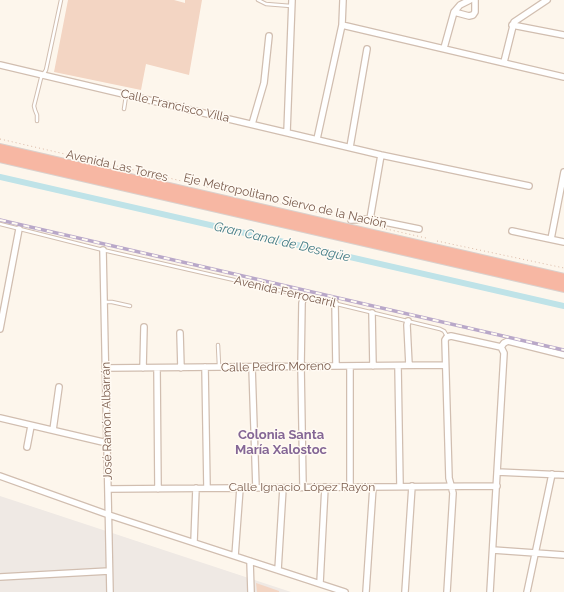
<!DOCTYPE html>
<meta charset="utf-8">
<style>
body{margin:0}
canvas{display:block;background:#fdf6ec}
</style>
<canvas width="564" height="592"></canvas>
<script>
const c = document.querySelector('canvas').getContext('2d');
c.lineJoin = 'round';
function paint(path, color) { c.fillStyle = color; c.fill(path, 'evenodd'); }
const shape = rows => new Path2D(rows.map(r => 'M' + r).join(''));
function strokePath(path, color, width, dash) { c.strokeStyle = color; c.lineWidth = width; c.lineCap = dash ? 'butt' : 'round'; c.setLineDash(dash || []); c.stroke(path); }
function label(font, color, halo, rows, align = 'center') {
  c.font = font + ' Raleway,sans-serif'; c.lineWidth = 3; c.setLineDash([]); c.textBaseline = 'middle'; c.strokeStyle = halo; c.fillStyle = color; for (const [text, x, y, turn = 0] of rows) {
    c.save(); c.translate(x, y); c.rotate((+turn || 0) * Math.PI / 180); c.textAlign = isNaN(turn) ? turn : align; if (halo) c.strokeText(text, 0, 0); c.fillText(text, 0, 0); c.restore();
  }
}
paint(shape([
 [0,496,291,592,0,592]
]), '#efe9e4');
strokePath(shape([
 [0,177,564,306]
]), '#bfe3e8', 6);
paint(shape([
 [68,0,174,0,185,3,185,0,202,0,189,75,146,64,141,90,54,72],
 [256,583,279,591,279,592,257,592]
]), '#f3d5c3');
const service = shape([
 [258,0,266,4,291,6],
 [124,109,126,96],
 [37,121,37,115,35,110,34,106,41,78,46,70,61,0],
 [0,224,103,250,304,296,440,329,444,331,447,336],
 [105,302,112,302,130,306],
 [218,345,219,366]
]);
const minor = shape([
 [454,12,469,16,473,15,475,12,475,0],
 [342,25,564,77],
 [512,25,564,35],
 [444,48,454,12,460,5,470,0],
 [504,62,514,22,547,0],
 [0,65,381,155,529,186],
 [252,124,264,83,269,36],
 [287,132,292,0],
 [317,139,342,25,343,0],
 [350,147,367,49],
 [370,219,381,155],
 [351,220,370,219,419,229],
 [512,231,564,242],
 [551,239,564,172],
 [103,250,110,592],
 [335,303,336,366],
 [372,313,373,366],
 [408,321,407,325,409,365],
 [0,329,19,229],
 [180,333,181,368],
 [501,347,504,343,508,341,564,355],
 [350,366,350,487],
 [398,366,400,486],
 [205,367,207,488],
 [252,367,256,488],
 [106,368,445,365],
 [143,368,144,327],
 [157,368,158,489],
 [0,418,107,443],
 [53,430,59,387],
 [27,447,31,426],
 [497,472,564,475],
 [0,476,109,515,345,592],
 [303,487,301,366,302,303,304,296],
 [108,489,497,486],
 [194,542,196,488],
 [493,550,564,555],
 [235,556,240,488],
 [250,561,251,592],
 [278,570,283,488],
 [0,577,109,571],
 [320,583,325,487],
 [366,592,373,487],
 [405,592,412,486],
 [447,592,453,493,449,478,445,340,447,337,451,336,501,347],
 [490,592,504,353,501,347],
 [527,592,552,474]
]);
const motorway = shape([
 [0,149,564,279],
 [0,157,564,287]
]);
strokePath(service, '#d1beb0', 4.5);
strokePath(minor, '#d1beb0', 8);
strokePath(motorway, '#dad1cd', 12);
strokePath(shape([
 [0,139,346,219],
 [382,228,426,238],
 [437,241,564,268]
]), '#d9b8a5', 1, [1, 3]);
strokePath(service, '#fff', 2.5);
strokePath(minor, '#fff', 5.5);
strokePath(motorway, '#f7b7a3', 10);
const rail = shape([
 [0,220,564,350]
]);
strokePath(rail, '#b9a8c9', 3.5);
strokePath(rail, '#fffaf3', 2, [6]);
label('12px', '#7a5c4d', '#fffaf3', [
 ["Calle Francisco Villa",175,106,13],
 ["Avenida Las Torres",117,166,13],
 ["Eje Metropolitano Siervo de la Nación",285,201,13],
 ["Avenida Ferrocarril",285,292,13],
 ["Calle Pedro Moreno",276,367,-1],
 ["José Ramón Albarrán",107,421,-91],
 ["Calle Ignacio López Rayón",302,487]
]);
label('italic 13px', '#437c86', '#fffaf3', [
 ["Gran Canal de Desagüe",282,242,13]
]);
label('bold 13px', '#846695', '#fffaf3', [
 ["Colonia Santa",281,435],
 ["María Xalostoc",281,450]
]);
</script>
